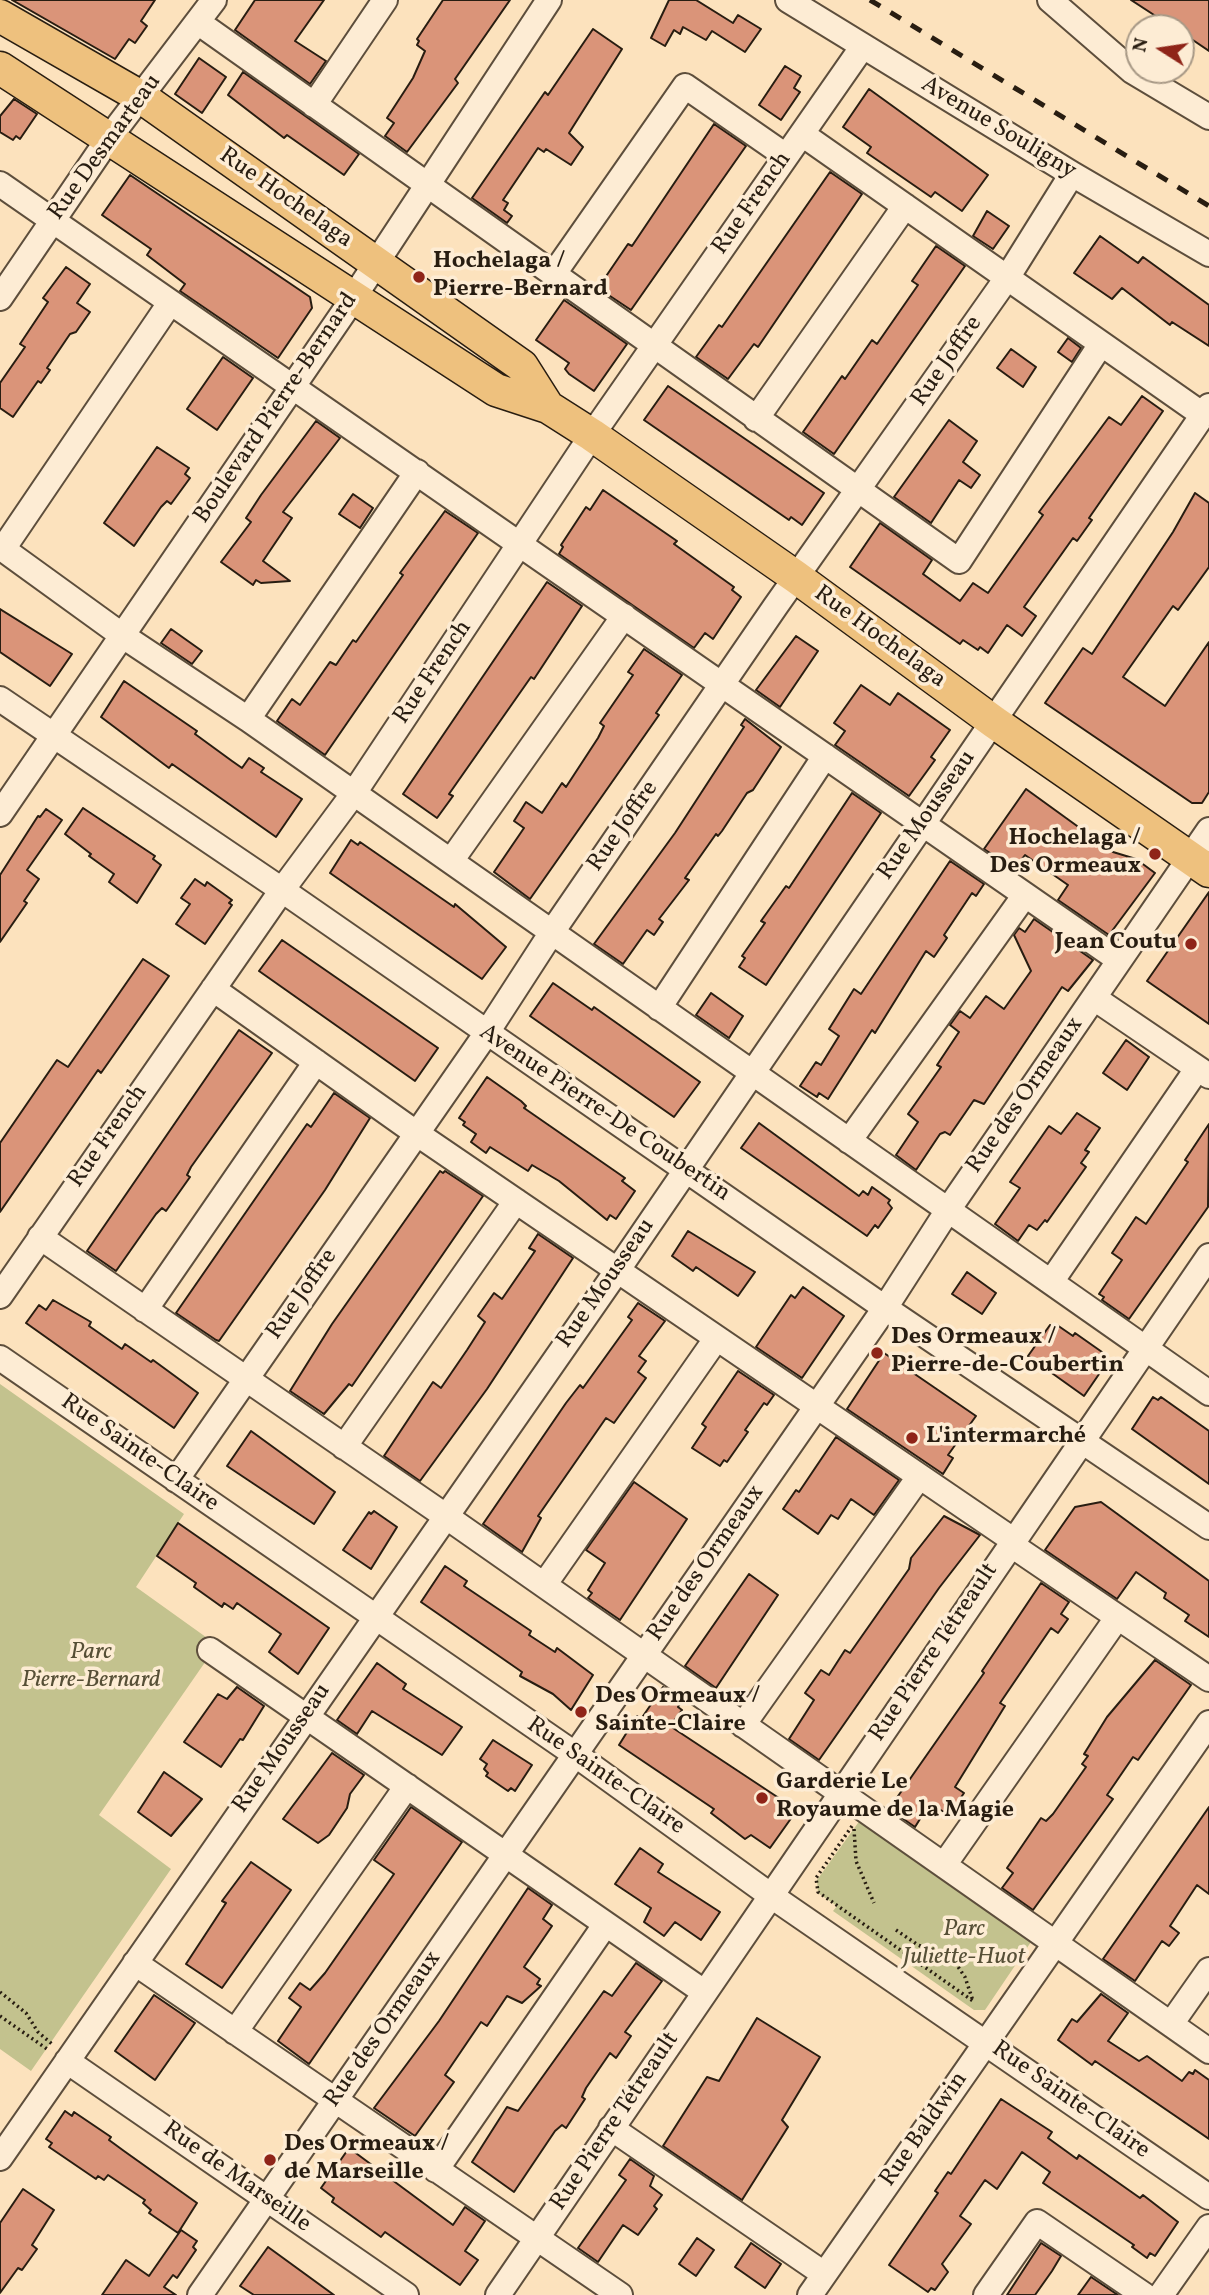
<!DOCTYPE html>
<meta charset="utf-8">
<style>
body{margin:0}
#map{position:relative;width:1209px;height:2295px;overflow:hidden;background:#fce2bd;font-family:Vollkorn,serif}
canvas{display:block}
.north{position:absolute;left:1125px;top:14px;width:70px;height:70px;box-sizing:border-box;background:#fdecd4;border:2px solid #a89986;border-radius:50%;rotate:282deg;font-size:19px;font-weight:700;line-height:28px;text-align:center;color:#281d11}
.north::after{content:'';display:block;margin:auto;width:24px;height:32px;background:#8f2418;clip-path:polygon(50% 0,100% 100%,50% 72%,0 100%)}
</style>
<div id="map">
<canvas width="1209" height="2295"></canvas>
<div class="north">N</div>
</div>
<script>
const c = document.querySelector('canvas').getContext('2d');
c.lineJoin = 'round';
function paint(path, color) { c.fillStyle = color; c.fill(path, 'evenodd'); }
const shape = rows => new Path2D(rows.map(r => 'M' + r).join(''));
function strokePath(path, color, width, dash) { c.strokeStyle = color; c.lineWidth = width; c.lineCap = dash ? 'butt' : 'round'; c.setLineDash(dash || []); c.stroke(path); }
function label(font, color, halo, rows, align = 'center') {
  c.font = font + ' Vollkorn,serif'; c.lineWidth = 7; c.setLineDash([]); c.textBaseline = 'middle'; c.strokeStyle = halo; c.fillStyle = color; for (const [text, x, y, turn = 0] of rows) {
    c.save(); c.translate(x, y); c.rotate((+turn || 0) * Math.PI / 180); c.textAlign = isNaN(turn) ? turn : align; if (halo) c.strokeText(text, 0, 0); c.fillText(text, 0, 0); c.restore();
  }
}
paint(shape([
 [0,1384,184,1514,136,1587,217,1645,99,1815,171,1869,31,2071,0,2049],
 [863,1816,1035,1936,985,2010,974,2010,833,1911,837,1906,818,1893,817,1880]
]), '#c3c28e');
const building = shape([
 [12,0,155,0,141,21,147,26,135,43,129,39,115,59,12,0],
 [255,0,324,0,295,41,326,61,310,84,235,30,255,0],
 [443,0,510,0,455,79,458,83,407,152,385,136,394,123,387,118,413,78,425,51,417,45,419,41,417,39,443,0],
 [669,0,696,0,733,23,738,15,761,29,745,52,712,31,706,40,683,27,680,34,674,30,665,46,651,38,669,0],
 [1131,0,1209,0,1209,51,1181,32,1181,28,1174,28,1131,0],
 [593,29,622,49,569,133,583,147,571,165,546,149,544,152,538,148,503,200,508,203,504,210,512,216,507,223,472,198,545,92,548,95,593,29],
 [199,58,226,77,202,113,175,94,199,58],
 [785,66,801,76,794,88,800,92,781,120,759,105,785,66],
 [243,72,359,154,344,175,287,135,284,138,228,95,243,72],
 [869,89,988,175,962,211,935,192,931,197,867,153,871,147,843,127,869,89],
 [14,99,37,114,20,139,16,136,13,140,0,132,0,116,14,99],
 [714,124,746,146,631,310,598,288,628,244,632,246,714,124],
 [830,172,862,194,758,347,754,344,728,379,696,357,719,325,722,327,830,172],
 [130,175,310,297,312,308,278,358,180,291,185,284,147,255,151,249,102,215,130,175],
 [987,211,1009,226,993,249,973,236,987,211],
 [1100,236,1138,263,1143,257,1209,305,1209,346,1172,322,1170,325,1122,288,1112,299,1074,273,1100,236],
 [936,246,965,266,834,454,803,432,842,376,845,379,872,340,877,344,918,285,912,281,936,246],
 [66,267,90,284,77,303,90,312,76,332,70,334,47,368,50,370,41,383,38,381,13,417,0,408,0,383,25,347,20,344,48,302,43,298,66,267],
 [564,300,627,344,594,391,569,374,565,369,569,363,536,340,564,300],
 [1068,338,1081,348,1072,362,1058,352,1068,338],
 [1011,349,1036,367,1023,387,997,368,1011,349],
 [223,357,253,378,217,430,187,409,223,357],
 [668,386,824,493,802,525,791,517,789,520,644,420,668,386],
 [1142,396,1163,411,1089,518,1092,520,1077,541,1073,538,1024,607,1036,616,1022,636,1007,625,988,653,980,647,978,650,963,640,960,644,850,567,880,523,932,560,923,574,960,601,973,583,988,593,1043,515,1039,512,1109,417,1121,425,1142,396],
 [949,420,977,441,963,462,980,475,971,488,959,480,931,523,894,497,949,420],
 [316,421,340,438,283,512,292,518,263,561,290,581,261,583,256,580,253,585,221,562,251,522,246,518,261,495,316,421],
 [157,447,189,468,185,474,190,478,171,504,167,501,161,507,134,546,104,523,157,447],
 [603,490,677,541,674,544,734,587,732,590,741,597,713,639,705,633,694,648,559,554,563,547,561,545,586,507,590,510,603,490],
 [1195,493,1209,503,1209,567,1178,610,1173,606,1123,677,1165,706,1209,642,1209,792,1202,803,1192,803,1045,703,1083,648,1092,654,1173,532,1195,493],
 [353,494,373,508,360,528,339,514,353,494],
 [445,511,478,533,325,755,277,721,292,699,300,705,330,662,336,665,353,640,356,642,403,575,400,573,445,511],
 [547,582,582,606,534,679,531,677,449,794,453,796,437,818,403,794,547,582],
 [0,609,72,654,50,686,0,652,0,609],
 [171,629,202,651,192,664,161,643,171,629],
 [796,636,818,651,780,707,756,690,796,636],
 [644,649,682,675,656,713,659,715,530,899,494,872,524,828,514,821,526,802,542,813,562,783,566,787,598,738,604,726,600,723,633,675,628,672,644,649],
 [124,681,197,731,195,734,232,761,242,768,249,758,264,768,261,772,302,799,276,837,172,764,169,768,101,717,124,681],
 [861,685,890,705,898,693,950,730,931,757,935,760,909,796,835,745,845,731,834,723,861,685],
 [745,719,781,747,753,790,747,793,722,831,718,836,716,834,685,878,689,880,659,919,663,922,654,935,647,930,623,964,594,944,675,833,744,727,741,725,745,719],
 [1026,789,1113,852,1136,859,1155,873,1109,935,1058,900,1068,885,1025,855,1014,869,984,849,1026,789],
 [852,793,881,813,766,985,739,967,745,958,742,956,765,923,761,921,786,886,789,888,852,793],
 [83,808,155,856,153,859,161,865,137,903,109,882,114,874,89,856,91,854,65,834,83,808],
 [46,809,62,820,27,870,39,879,24,901,27,903,0,942,0,875,38,816,40,817,46,809],
 [351,840,358,845,360,842,454,907,455,904,506,947,482,979,330,873,351,840],
 [950,861,984,884,976,896,972,893,944,935,947,938,934,957,926,951,875,1033,872,1030,828,1099,819,1093,817,1097,800,1086,816,1062,821,1065,839,1036,829,1029,854,989,861,994,950,861],
 [195,879,205,886,207,882,232,900,229,903,232,905,205,944,176,924,190,904,181,898,195,879],
 [1209,892,1209,1024,1147,981,1209,892],
 [1034,919,1093,960,1068,991,1062,987,984,1104,974,1100,950,1135,945,1132,940,1134,916,1170,896,1155,918,1122,908,1114,941,1067,937,1065,959,1032,950,1025,960,1011,970,1018,986,996,1004,1009,1031,971,1014,935,1019,928,1025,932,1034,919],
 [282,940,438,1048,415,1081,259,971,282,940],
 [143,959,169,976,101,1073,98,1070,0,1212,0,1143,57,1060,68,1067,143,959],
 [553,983,592,1010,594,1007,700,1082,674,1117,530,1016,553,983],
 [711,993,743,1016,729,1038,696,1015,711,993],
 [239,1030,272,1053,191,1167,187,1175,190,1177,166,1211,162,1208,156,1214,116,1271,87,1251,239,1030],
 [1126,1040,1149,1057,1127,1090,1103,1073,1126,1040],
 [487,1077,521,1101,526,1106,524,1108,625,1178,622,1181,635,1191,616,1219,610,1215,607,1220,559,1181,532,1165,528,1171,490,1147,486,1153,471,1142,476,1134,463,1125,465,1122,459,1118,487,1077],
 [334,1093,370,1118,325,1190,219,1341,216,1340,176,1313,307,1124,311,1127,334,1093],
 [1077,1113,1100,1128,1085,1150,1089,1152,1081,1163,1086,1167,1047,1222,1045,1220,1037,1230,1029,1225,1018,1241,995,1224,1020,1188,1010,1182,1049,1126,1061,1134,1077,1113],
 [759,1123,859,1196,863,1191,868,1195,872,1187,890,1200,888,1203,892,1208,878,1228,875,1225,867,1236,741,1148,759,1123],
 [1209,1124,1208,1207,1129,1319,1102,1300,1104,1297,1099,1294,1122,1260,1112,1253,1136,1217,1146,1224,1188,1162,1185,1160,1209,1124],
 [440,1171,443,1173,445,1171,483,1196,352,1386,349,1384,324,1414,290,1391,332,1324,440,1171],
 [688,1231,755,1272,738,1296,696,1267,693,1271,672,1256,688,1231],
 [538,1234,573,1258,487,1389,420,1481,384,1456,433,1382,441,1388,467,1350,485,1322,478,1316,494,1293,502,1299,535,1251,529,1248,538,1234],
 [967,1272,996,1293,982,1314,952,1294,967,1272],
 [803,1287,844,1316,802,1378,756,1347,791,1295,795,1298,803,1287],
 [53,1300,91,1322,89,1326,122,1349,125,1344,151,1362,153,1360,198,1393,174,1428,26,1323,39,1305,46,1310,53,1300],
 [638,1303,665,1321,639,1356,646,1361,638,1372,646,1378,614,1423,606,1418,538,1516,541,1518,522,1552,483,1524,566,1403,580,1385,583,1388,632,1320,628,1317,638,1303],
 [1050,1325,1054,1328,1057,1325,1073,1336,1075,1333,1102,1352,1100,1356,1108,1361,1084,1396,1028,1356,1050,1325],
 [884,1353,976,1416,948,1455,953,1458,943,1474,847,1409,884,1353],
 [738,1371,774,1395,767,1405,764,1403,745,1430,748,1432,727,1462,724,1460,720,1466,692,1448,706,1427,702,1424,738,1371],
 [1153,1397,1158,1400,1161,1397,1209,1431,1209,1484,1132,1429,1153,1397],
 [251,1431,335,1492,314,1524,227,1466,251,1431],
 [836,1437,899,1480,874,1515,851,1499,838,1519,831,1515,818,1534,783,1509,796,1490,799,1492,836,1437],
 [634,1482,687,1519,620,1620,588,1598,592,1593,588,1590,605,1563,586,1550,634,1482],
 [1101,1502,1209,1581,1209,1637,1185,1621,1189,1615,1164,1598,1166,1593,1136,1572,1117,1599,1045,1550,1075,1507,1101,1502],
 [374,1511,397,1527,371,1569,343,1550,369,1512,371,1514,374,1511],
 [944,1516,980,1535,939,1588,819,1760,789,1739,814,1700,805,1693,821,1670,829,1675,845,1650,850,1653,909,1569,911,1558,944,1516],
 [178,1523,329,1628,298,1674,269,1652,281,1634,237,1603,233,1609,224,1603,222,1607,194,1587,196,1583,157,1556,178,1523],
 [445,1566,467,1581,464,1586,531,1631,529,1635,555,1652,557,1648,593,1675,571,1710,553,1694,520,1676,522,1672,421,1602,445,1566],
 [749,1574,778,1595,716,1688,685,1666,749,1574],
 [1041,1583,1069,1602,1061,1614,1068,1619,1058,1633,1051,1628,1000,1703,1005,1706,955,1787,964,1793,949,1815,939,1809,934,1817,925,1811,915,1827,889,1809,984,1673,982,1671,1041,1583],
 [1155,1660,1191,1685,1138,1760,1133,1757,1107,1795,1113,1799,1033,1910,1002,1888,1013,1873,1007,1868,1041,1818,1046,1821,1053,1814,1086,1767,1082,1764,1088,1756,1084,1754,1107,1717,1155,1660],
 [377,1663,406,1684,403,1689,462,1727,442,1755,372,1711,357,1734,337,1720,377,1663],
 [237,1687,264,1706,243,1740,240,1739,221,1767,184,1742,218,1694,227,1699,237,1687],
 [663,1687,682,1700,678,1707,682,1710,670,1726,797,1810,770,1848,751,1835,745,1839,711,1813,714,1809,619,1745,637,1716,641,1719,663,1687],
 [493,1740,532,1765,515,1791,511,1788,508,1791,486,1776,488,1773,484,1769,487,1764,480,1759,493,1740],
 [332,1753,364,1775,350,1794,347,1808,329,1835,318,1843,283,1819,332,1753],
 [164,1772,202,1799,171,1836,138,1812,164,1772],
 [411,1807,462,1842,309,2064,278,2041,301,2007,289,1998,300,1983,310,1990,325,1973,394,1874,374,1860,411,1807],
 [1209,1807,1209,1894,1197,1885,1170,1926,1179,1933,1169,1946,1162,1941,1135,1981,1103,1959,1209,1807],
 [640,1848,663,1864,658,1872,720,1912,701,1940,675,1922,664,1936,644,1922,651,1908,615,1884,640,1848],
 [251,1862,291,1890,222,1988,186,1964,226,1903,222,1901,251,1862],
 [528,1888,552,1905,543,1919,552,1926,524,1967,540,1979,537,1984,541,1986,522,2003,507,1996,487,2026,481,2022,445,2075,454,2082,415,2136,374,2108,439,2021,528,1888],
 [636,1963,662,1981,625,2032,631,2036,616,2058,610,2053,586,2088,582,2097,585,2099,566,2128,562,2125,555,2131,514,2192,472,2162,507,2107,518,2111,604,1991,612,1996,636,1963],
 [1101,1994,1128,2013,1108,2041,1139,2061,1147,2056,1182,2081,1189,2072,1193,2074,1195,2070,1209,2080,1209,2139,1095,2061,1092,2065,1058,2040,1072,2019,1077,2022,1101,1994],
 [154,1995,195,2023,155,2080,115,2051,154,1995],
 [757,2018,820,2057,782,2120,788,2127,742,2200,663,2146,707,2077,719,2081,757,2018],
 [1001,2099,1052,2132,1048,2138,1077,2159,1079,2155,1140,2198,1143,2195,1178,2222,1155,2256,1150,2253,1147,2258,1132,2247,1134,2245,1043,2183,1050,2172,1022,2152,997,2189,985,2180,960,2216,971,2224,942,2264,948,2272,935,2290,931,2288,928,2292,889,2265,938,2193,935,2191,948,2172,951,2174,1001,2099],
 [65,2111,72,2116,74,2112,111,2137,109,2140,124,2151,197,2203,178,2233,149,2213,151,2210,143,2203,145,2200,108,2175,104,2180,98,2176,96,2179,49,2147,52,2143,46,2139,65,2111],
 [349,2148,453,2225,465,2207,485,2221,465,2251,478,2260,460,2285,385,2232,381,2237,332,2202,334,2198,321,2188,349,2148],
 [630,2159,654,2176,650,2186,662,2195,654,2206,657,2209,638,2235,623,2225,598,2262,578,2248,626,2180,619,2175,630,2159],
 [23,2189,54,2210,32,2245,37,2249,22,2270,18,2268,0,2293,0,2223,23,2189],
 [181,2230,197,2241,193,2247,196,2250,177,2278,173,2275,164,2287,176,2295,102,2295,126,2260,149,2276,181,2230],
 [697,2238,714,2250,696,2276,679,2264,697,2238],
 [751,2243,781,2264,765,2288,735,2267,751,2243],
 [1041,2243,1061,2256,1052,2271,1035,2295,1007,2295,1041,2243],
 [268,2247,334,2295,254,2295,240,2286,268,2247],
 [1091,2277,1118,2295,1078,2295,1091,2277]
]);
paint(building, '#da9479');
strokePath(building, '#281d11', 2);
const minor = shape([
 [788,0,1072,174,1209,254],
 [1050,0,1132,71,1209,117],
 [199,23,959,561,1101,344],
 [314,105,385,0],
 [802,134,1203,415],
 [0,184,1119,960],
 [553,275,685,86,786,156],
 [0,298,109,138,214,0],
 [756,419,905,206],
 [0,547,123,636,248,719,417,472],
 [3,549,170,303],
 [0,699,282,890,885,1308,1209,1527],
 [248,719,1209,1393],
 [0,814,348,306,549,0],
 [451,861,624,616],
 [213,989,416,1133,1013,1540],
 [1094,998,1209,1076],
 [659,1008,825,756],
 [849,1141,1025,895],
 [40,1237,444,1515,1209,2051],
 [1051,1282,1197,1069],
 [0,1296,282,890,354,793,592,435,863,46],
 [145,1310,316,1062],
 [0,1358,576,1755,770,1895,1209,2197],
 [344,1447,516,1201],
 [176,1480,486,1034,552,932,775,607,1007,278,1072,174],
 [1010,1544,1209,1679],
 [544,1585,716,1339],
 [210,1650,704,1992],
 [743,1725,919,1477],
 [944,1865,1117,1618],
 [135,1963,620,2295],
 [1171,2024,1209,1970],
 [235,2032,407,1786],
 [67,2061,406,2295],
 [611,2128,824,2274],
 [0,2158,617,1271,1209,406],
 [436,2170,605,1925],
 [200,2295,885,1308,948,1210,1209,830],
 [498,2295,1209,1256],
 [810,2295,1209,1723],
 [986,2295,1037,2222,1144,2295],
 [1161,2295,1209,2227]
]);
const major = shape([
 [0,16,141,97,522,366,548,407],
 [0,68,496,390,548,407,592,435,796,577,994,722,1209,871]
]);
strokePath(minor, '#5d4e3c', 28);
strokePath(major, '#281d11', 35);
strokePath(shape([
 [852,1826,816,1878,818,1892,973,2001],
 [854,1829,856,1861,874,1903],
 [896,1930,918,1945,951,1957,993,1958,1023,1952],
 [952,1958,965,1977,973,2001],
 [0,1992,26,2013,38,2032,52,2044],
 [0,2016,47,2049]
]), '#281d11', 3.5, [2, 3.5]);
strokePath(minor, '#fdecd4', 24);
strokePath(major, '#eec17e', 32);
strokePath(shape([
 [870,0,1209,206]
]), '#281d11', 5, [12, 12]);
for (const [x, y, r, color] of [
 [419,277,7,"#8f2418"],
 [1155,854,7,"#8f2418"],
 [1191,944,7,"#8f2418"],
 [877,1353,7,"#8f2418"],
 [912,1438,7,"#8f2418"],
 [581,1712,7,"#8f2418"],
 [762,1798,7,"#8f2418"],
 [270,2160,7,"#8f2418"]
]) { const dot = new Path2D(); dot.arc(x, y, r, 0, 2 * Math.PI); c.fillStyle = color; c.fill(dot); strokePath(dot, '#fdecd4', 2.5); }
label('24px', '#281d11', '#fdecd4', [
 ["Avenue Souligny",998,129,31],
 ["Rue Desmarteau",106,148,-54],
 ["Rue Hochelaga",285,199,35],
 ["Rue French",753,204,-55],
 ["Rue Joffre",948,362,-55],
 ["Boulevard Pierre-Bernard",277,409,-56],
 ["Rue Hochelaga",879,638,36],
 ["Rue French",434,673,-56],
 ["Rue Mousseau",928,816,-55],
 ["Rue Joffre",624,827,-55],
 ["Rue des Ormeaux",1026,1096,-55],
 ["Avenue Pierre-De Coubertin",604,1114,34],
 ["Rue French",109,1137,-55],
 ["Rue Mousseau",607,1284,-55],
 ["Rue Joffre",303,1295,-55],
 ["Rue Sainte-Claire",139,1454,35],
 ["Rue des Ormeaux",707,1564,-55],
 ["Rue Pierre Tétreault",935,1653,-56],
 ["Rue Mousseau",283,1749,-55],
 ["Rue Sainte-Claire",605,1777,35],
 ["Rue des Ormeaux",384,2030,-55],
 ["Rue Sainte-Claire",1070,2101,35],
 ["Rue Pierre Tétreault",616,2122,-56],
 ["Rue Baldwin",925,2130,-55],
 ["Rue de Marseille",236,2178,35]
]);
label('bold 24px', '#281d11', '#fdecd4', [
 ["Hochelaga /",433,263],
 ["Pierre-Bernard",433,291],
 ["Hochelaga /",1141,840,"right"],
 ["Des Ormeaux",1141,868,"right"],
 ["Jean Coutu",1177,944,"right"],
 ["Des Ormeaux /",891,1339],
 ["Pierre-de-Coubertin",891,1367],
 ["L'intermarché",926,1438],
 ["Des Ormeaux /",595,1698],
 ["Sainte-Claire",595,1726],
 ["Garderie Le",776,1784],
 ["Royaume de la Magie",776,1812],
 ["Des Ormeaux /",284,2146],
 ["de Marseille",284,2174]
], 'left');
label('italic 24px', '#564f36', '#fdecd4', [
 ["Parc",91,1654],
 ["Pierre-Bernard",91,1682],
 ["Parc",964,1931],
 ["Juliette-Huot",964,1959]
]);
</script>
